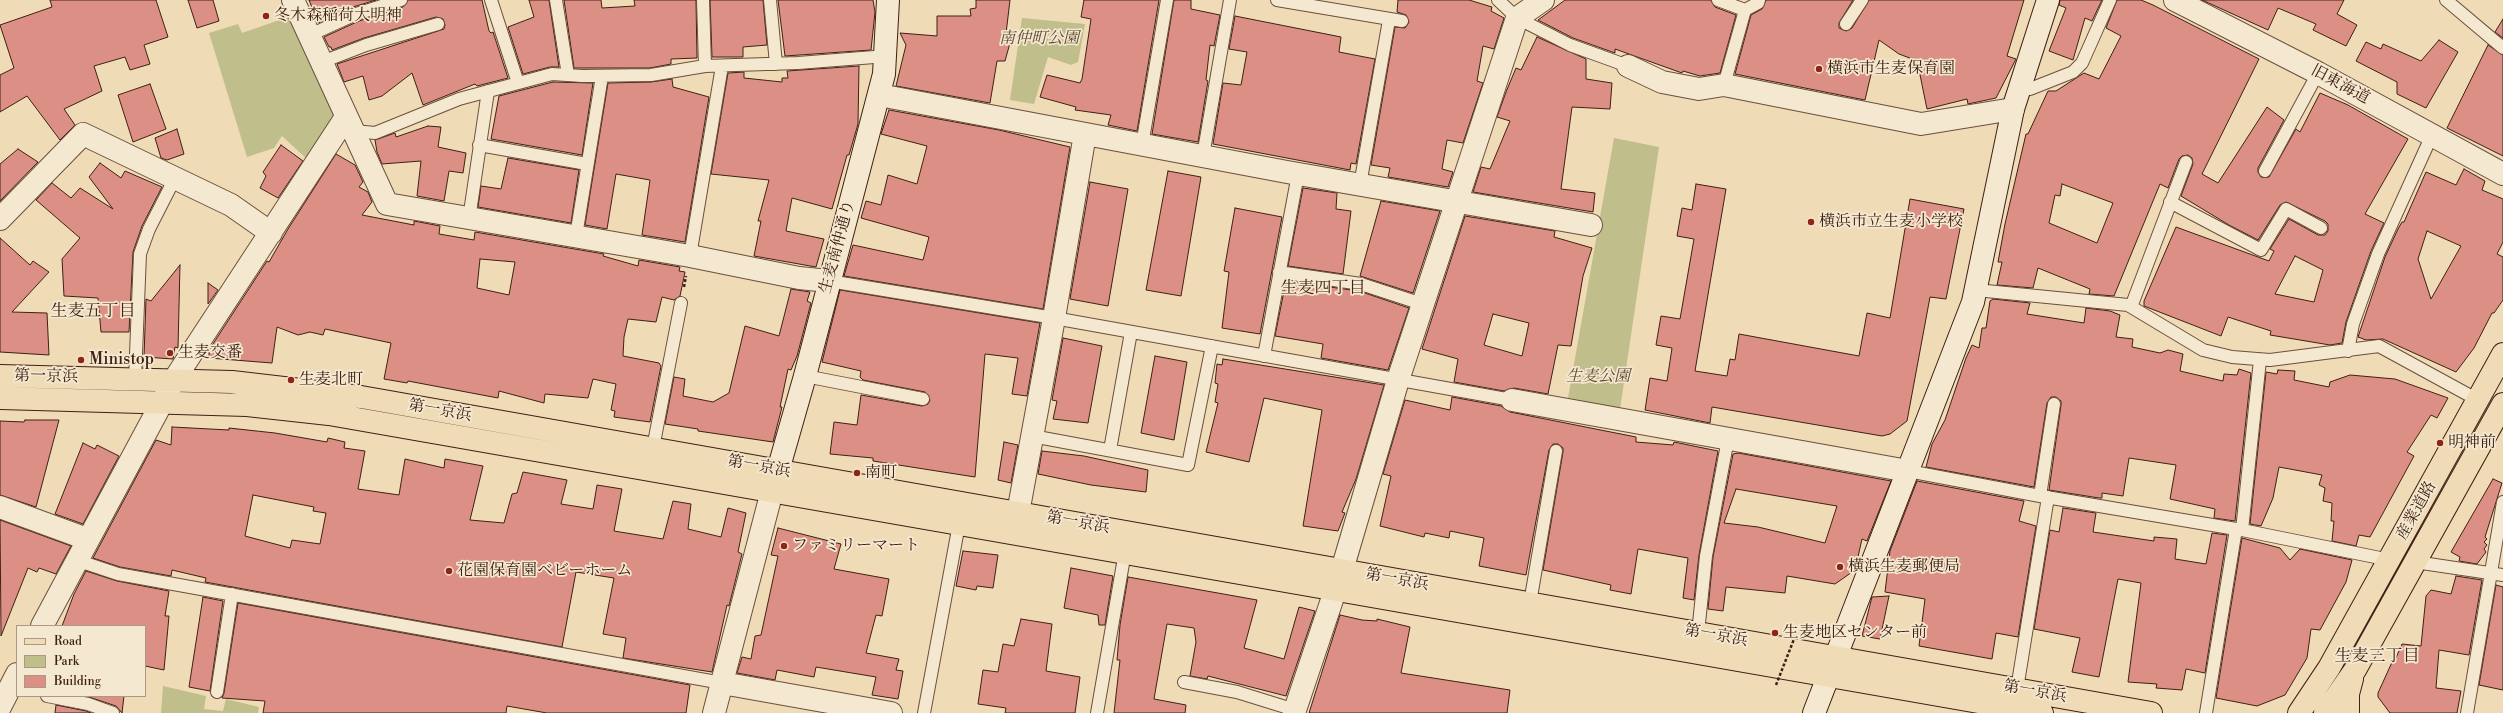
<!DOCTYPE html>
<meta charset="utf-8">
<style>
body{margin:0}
#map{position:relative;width:2503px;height:713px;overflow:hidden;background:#f0dbb7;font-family:"Libre Bodoni",serif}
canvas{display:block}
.legend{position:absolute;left:16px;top:625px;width:130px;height:72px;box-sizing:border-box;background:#f5e8d0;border:1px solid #ac9885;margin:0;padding:5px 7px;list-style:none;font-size:12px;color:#3f2014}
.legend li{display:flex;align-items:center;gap:8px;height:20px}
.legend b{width:20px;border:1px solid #ac9885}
</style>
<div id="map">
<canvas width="2503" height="713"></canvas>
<ul class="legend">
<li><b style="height:5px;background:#f0dbb7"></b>Road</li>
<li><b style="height:11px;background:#c0be8a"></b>Park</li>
<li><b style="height:11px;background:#dc8f84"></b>Building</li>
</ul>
</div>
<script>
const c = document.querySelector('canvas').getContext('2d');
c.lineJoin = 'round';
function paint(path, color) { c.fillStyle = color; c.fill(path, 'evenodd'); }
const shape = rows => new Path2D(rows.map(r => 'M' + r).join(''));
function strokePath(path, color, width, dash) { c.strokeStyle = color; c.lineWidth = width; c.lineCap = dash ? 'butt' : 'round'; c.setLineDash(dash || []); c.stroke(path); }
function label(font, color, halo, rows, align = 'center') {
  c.font = font + ' "Libre Bodoni","Noto Serif JP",serif'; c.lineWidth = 3.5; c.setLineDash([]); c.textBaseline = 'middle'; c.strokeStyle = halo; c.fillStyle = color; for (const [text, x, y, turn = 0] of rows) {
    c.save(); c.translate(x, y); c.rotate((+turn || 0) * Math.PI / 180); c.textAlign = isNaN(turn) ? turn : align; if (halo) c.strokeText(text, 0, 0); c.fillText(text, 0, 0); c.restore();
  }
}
paint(shape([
 [294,15,337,116,308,160,282,136,274,148,247,157,209,33,238,24,242,33],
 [1022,18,1085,24,1078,62,1071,65,1048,57,1034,104,1010,100],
 [1614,138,1659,147,1620,409,1568,398],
 [163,686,206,696,204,709,223,711,226,699,259,707,258,713,161,713]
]), '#c0be8a');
const building = shape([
 [50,0,156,0,168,37,144,45,150,64,130,70,125,57,94,66,102,91,64,109,75,125,60,140,27,96,0,112,0,75,14,68,0,25,52,7,50,0],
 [188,0,213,0,219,21,197,28,188,0],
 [309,0,376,0,353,7,318,23,309,0],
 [408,0,482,0,489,31,491,33,493,32,508,78,477,86,475,84,423,105,412,73,382,96,369,100,363,76,344,82,337,64,444,29,445,25,443,19,436,17,364,38,332,50,331,47,329,47,324,37,359,21,403,7,408,0],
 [529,0,549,0,559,67,550,67,523,74,508,27,534,17,529,0],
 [564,0,601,0,602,8,635,6,634,0,696,0,697,58,671,59,671,64,650,68,574,68,564,0],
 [710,0,763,0,767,45,743,47,743,57,712,57,710,0],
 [778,0,873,0,875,12,871,50,785,56,778,0],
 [976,0,1010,0,1005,42,1010,43,1005,61,997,61,990,103,896,86,906,45,900,33,937,36,937,16,971,16,970,9,976,8,976,0],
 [1084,0,1159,0,1137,131,1108,125,1111,115,1075,110,1076,107,1040,97,1047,75,1080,83,1082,79,1091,19,1081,17,1084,0],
 [1174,0,1191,0,1191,9,1220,15,1214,46,1210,45,1206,80,1208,81,1198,142,1152,134,1174,0],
 [1398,0,1469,0,1492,7,1491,11,1504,18,1494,49,1483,46,1477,81,1483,83,1463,143,1447,140,1442,169,1453,172,1448,187,1388,177,1390,168,1371,165,1395,27,1405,28,1409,22,1406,15,1397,12,1398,0],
 [1565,0,1711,0,1715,7,1736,15,1720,73,1700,76,1683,71,1682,73,1615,49,1615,53,1573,38,1538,20,1565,0],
 [1766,0,1853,0,1839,23,1839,28,1846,31,1852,28,1869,0,2024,0,2007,56,2016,59,1996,98,1968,104,1967,99,1927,109,1919,70,1914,68,1915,60,1899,54,1879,40,1865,100,1735,74,1751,15,1762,9,1766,0],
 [2060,0,2102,0,2092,21,2085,18,2073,60,2049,51,2066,8,2059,5,2060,0],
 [2117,0,2141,0,2153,5,2259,59,2202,174,2218,183,2267,107,2284,120,2258,168,2258,172,2261,177,2269,177,2296,129,2300,132,2320,93,2348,105,2408,139,2365,214,2384,223,2371,251,2346,322,2342,343,2330,345,2270,335,2271,331,2228,317,2221,336,2144,306,2144,301,2176,227,2269,261,2274,251,2270,249,2289,219,2318,235,2325,235,2328,231,2328,224,2325,221,2286,202,2280,205,2258,240,2229,225,2181,196,2193,164,2192,158,2188,155,2182,156,2179,159,2168,188,2160,184,2114,296,2089,294,2090,289,2038,268,2033,288,1997,285,2002,262,1998,262,2005,224,2026,134,2028,134,2048,91,2056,91,2084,73,2099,79,2121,36,2106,28,2117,0],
 [2062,184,2113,203,2097,243,2049,223,2055,195,2060,196,2062,184],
 [2295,256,2323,270,2314,302,2275,294,2295,256],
 [2202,0,2344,0,2337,14,2357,25,2346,46,2313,30,2316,24,2278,8,2268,30,2202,0],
 [1235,16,1341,37,1339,52,1375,59,1356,164,1351,163,1350,170,1213,144,1223,83,1241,85,1247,52,1229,49,1235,16],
 [2503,19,2503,38,2495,32,2503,19],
 [1537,37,1586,59,1586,79,1612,83,1610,109,1572,107,1561,189,1595,193,1593,212,1473,192,1481,167,1490,169,1510,121,1497,117,1506,92,1516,68,1521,70,1537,37],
 [2439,40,2458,52,2426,108,2397,94,2397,82,2356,61,2366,42,2381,49,2383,44,2421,61,2439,40],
 [2488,45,2503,55,2503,156,2447,128,2488,45],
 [859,66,858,124,849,155,847,155,832,209,792,198,786,231,824,239,816,267,754,256,761,221,758,221,769,180,711,174,728,73,744,72,744,78,782,82,782,78,788,78,787,71,859,66],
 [672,79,673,87,709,97,685,242,642,235,650,180,616,174,607,229,585,225,608,83,651,82,672,79],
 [553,82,593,83,582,155,491,139,499,96,553,82],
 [150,84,166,129,133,142,118,95,150,84],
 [889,110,999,130,1070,147,1043,309,844,276,853,245,923,260,929,237,861,218,866,201,881,205,888,175,917,184,927,146,881,134,889,110],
 [428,126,441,127,438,147,466,153,463,173,449,171,444,201,417,196,421,161,382,164,377,152,375,140,395,133,396,137,428,126],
 [177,129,184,154,167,160,161,158,155,138,177,129],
 [281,145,303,161,278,198,260,188,266,176,263,172,281,145],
 [18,149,38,162,0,201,0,164,18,149],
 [336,154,355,165,363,182,359,187,368,192,372,202,362,215,414,225,414,221,440,226,439,234,474,240,475,232,604,254,603,256,638,266,639,260,680,267,679,271,685,272,680,296,674,300,662,297,656,322,628,319,624,337,623,356,659,363,661,366,650,422,614,417,615,411,611,410,616,384,593,379,588,398,545,394,544,403,499,391,498,398,408,381,407,383,384,379,391,343,325,329,323,335,310,332,298,335,277,327,272,363,209,358,209,350,267,261,269,262,288,229,336,154],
 [480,259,515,262,509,295,477,288,480,259],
 [508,158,579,170,571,223,478,207,481,186,501,189,508,158],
 [100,163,121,178,125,171,162,187,142,226,133,252,129,332,101,332,98,298,64,296,62,259,80,238,36,200,52,183,71,198,80,188,113,209,89,177,100,163],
 [2464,169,2485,181,2482,190,2503,199,2503,242,2497,254,2503,257,2503,300,2494,313,2492,313,2474,348,2456,372,2383,339,2366,340,2358,337,2385,257,2398,229,2402,222,2404,222,2426,172,2456,185,2464,169],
 [2427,231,2461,246,2431,299,2418,259,2427,231],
 [1168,171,1201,177,1181,296,1146,290,1168,171],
 [1090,182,1128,189,1108,306,1070,299,1090,182],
 [1696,184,1726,189,1695,371,1727,376,1730,359,1735,360,1739,334,1859,356,1867,313,1890,318,1910,199,1964,209,1946,299,1930,297,1907,421,1890,434,1882,436,1712,407,1710,423,1645,410,1650,378,1667,381,1672,348,1656,345,1661,316,1680,319,1694,239,1677,236,1682,208,1692,210,1696,184],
 [1303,188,1337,193,1336,209,1351,211,1343,274,1288,266,1303,188],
 [1381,201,1440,211,1413,293,1360,276,1381,201],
 [1235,208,1282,217,1260,334,1222,328,1229,272,1224,271,1235,208],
 [1465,216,1555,231,1554,237,1592,248,1583,276,1571,346,1558,345,1548,394,1514,388,1504,391,1454,382,1458,359,1422,349,1465,216],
 [1493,314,1529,323,1522,356,1484,345,1493,314],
 [0,238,30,265,33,261,49,272,12,312,47,313,49,355,0,352,0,238],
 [180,265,178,348,175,347,173,359,144,357,146,299,151,301,180,265],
 [1286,281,1359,291,1409,308,1388,370,1321,358,1323,344,1275,336,1286,281],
 [208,283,218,290,208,304,208,283],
 [791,289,810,292,807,301,811,303,797,356,791,370,788,369,780,407,782,407,773,442,698,431,698,429,665,424,674,377,685,379,683,396,713,402,729,393,745,326,779,336,791,289],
 [840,290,1040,323,1027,396,1012,394,1018,358,985,354,975,477,873,461,873,458,830,454,834,422,857,425,861,395,922,406,928,404,930,400,925,392,863,380,860,377,861,371,822,362,840,290],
 [1993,299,2030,303,2027,314,2084,323,2086,308,2110,311,2120,315,2116,337,2133,339,2132,347,2160,353,2168,350,2183,354,2180,371,2223,381,2224,374,2237,375,2239,369,2251,373,2235,521,2214,518,2215,509,2170,499,2176,465,2129,458,2123,496,2102,493,2102,498,2099,498,2049,490,2061,405,2061,401,2056,397,2051,397,2047,403,2034,487,1926,467,1932,444,1945,420,1966,358,1972,345,1979,348,1982,328,1986,328,1990,301,1993,299],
 [1063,338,1102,346,1088,423,1053,419,1057,401,1052,400,1063,338],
 [1155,356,1187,362,1174,440,1141,433,1155,356],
 [1223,359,1384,385,1356,479,1342,512,1345,513,1338,531,1303,526,1322,410,1264,398,1249,462,1206,452,1218,403,1215,402,1218,384,1215,383,1217,364,1222,365,1223,359],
 [2278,370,2295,371,2294,380,2329,387,2330,382,2350,375,2395,379,2448,398,2437,418,2431,415,2407,452,2414,456,2370,537,2359,535,2356,546,2332,541,2334,521,2331,521,2332,503,2323,501,2325,488,2319,485,2322,475,2279,467,2273,498,2261,526,2250,524,2266,372,2277,374,2278,370],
 [1452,397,1501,406,1510,412,1636,437,1636,442,1673,445,1674,442,1718,451,1699,555,1694,600,1683,598,1688,558,1638,549,1631,594,1610,590,1611,585,1543,570,1563,452,1563,448,1558,444,1553,444,1549,450,1526,575,1479,566,1484,538,1450,531,1449,538,1425,533,1424,537,1380,526,1391,476,1383,474,1405,400,1450,410,1452,397],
 [25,420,59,420,36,507,0,495,0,421,24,422,25,420],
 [172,427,229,430,229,428,275,433,327,442,328,438,345,442,344,448,365,451,358,489,399,495,405,459,444,468,445,459,483,466,470,520,504,523,512,494,517,493,523,472,567,480,561,504,593,509,597,485,622,489,614,531,663,539,673,501,691,504,688,529,721,537,728,508,746,513,738,552,742,554,729,606,727,605,712,672,623,658,626,638,603,634,614,578,576,572,562,647,205,582,206,578,172,570,171,576,120,567,93,558,156,440,171,445,172,427],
 [253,495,314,507,313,511,326,513,320,544,292,540,290,548,245,536,253,495],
 [1004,442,1018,445,1011,483,998,480,1004,442],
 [83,443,95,449,97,445,119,456,83,524,55,514,83,443],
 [1042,451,1084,456,1148,470,1146,492,1091,485,1038,474,1042,451],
 [1738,453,1891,481,1867,541,1862,539,1855,570,1835,584,1787,576,1785,593,1726,587,1723,611,1708,609,1713,557,1733,454,1738,453],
 [1736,489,1837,506,1825,543,1758,527,1724,523,1736,489],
 [2493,479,2502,483,2485,537,2487,539,2484,542,2487,545,2484,549,2486,552,2477,564,2459,561,2460,557,2451,552,2493,479],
 [1917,481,2024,501,2019,521,2036,526,2018,637,1996,633,1992,659,1919,646,1925,599,1885,592,1890,551,1917,481],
 [2063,508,2096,513,2093,532,2154,541,2154,537,2177,539,2175,559,2206,564,2212,533,2227,535,2205,673,2186,669,2182,690,2156,688,2157,684,2128,682,2141,583,2118,579,2099,677,2072,672,2080,638,2034,629,2050,530,2059,532,2063,508],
 [0,520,71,546,56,574,39,568,37,572,28,568,1,636,0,520],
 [778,528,841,544,834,569,889,579,882,616,876,615,866,653,899,659,896,670,903,671,898,699,872,695,876,677,816,667,814,677,777,670,775,680,737,673,742,657,751,659,755,636,761,635,778,556,771,555,778,528],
 [2242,538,2280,548,2290,560,2300,549,2352,560,2346,582,2320,630,2311,629,2307,658,2285,695,2257,706,2216,698,2242,538],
 [963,551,998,555,993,588,977,586,976,590,956,586,963,551],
 [1071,568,1113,576,1105,625,1099,625,1098,615,1064,608,1071,568],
 [86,571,117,581,169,591,165,616,169,616,164,670,145,666,145,626,62,626,74,594,86,571],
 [2456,576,2482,580,2469,655,2439,650,2436,688,2461,691,2457,713,2390,713,2378,697,2378,693,2393,660,2395,660,2402,644,2421,646,2426,596,2431,590,2451,594,2456,576],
 [1128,577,1257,600,1244,648,1284,659,1299,607,1315,611,1286,696,1208,676,1207,679,1190,676,1196,642,1194,628,1167,624,1154,699,1186,705,1185,713,1114,713,1120,660,1117,660,1120,625,1128,577],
 [2496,585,2503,587,2503,690,2479,685,2496,585],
 [1889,596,1880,639,1862,636,1872,597,1889,596],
 [203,597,223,601,210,691,189,687,203,597],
 [238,603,690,685,686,713,547,713,507,706,506,713,263,713,265,701,222,698,224,693,238,603],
 [1340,615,1362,620,1377,621,1377,619,1410,627,1401,673,1510,690,1507,713,1309,713,1340,615],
 [1021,619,1052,624,1046,671,1080,677,1075,713,1005,713,1006,708,978,704,983,670,998,672,1003,644,1014,646,1021,619],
 [86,696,124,696,122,713,116,706,86,696],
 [56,705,86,711,91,713,55,713,56,705]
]);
paint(building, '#dc8f84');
strokePath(building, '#3f2014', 1);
const lane = shape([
 [491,0,518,83],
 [556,0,568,75],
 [703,0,705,66],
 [770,0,776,64],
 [1277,0,1402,21],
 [1498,0,1517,18,1570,45,1628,66],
 [1718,0,1745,10,1758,3,1759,0],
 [2446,0,2503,48],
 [1846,24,1862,0],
 [310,35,356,14,401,0],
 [322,62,366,45,438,24],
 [1724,85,1745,10],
 [2019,89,2030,89,2073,72,2082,63,2110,0],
 [354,131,375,133,459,99,552,74,582,76,651,75,705,66,798,63,887,56],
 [479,145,587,164],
 [1142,145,1167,0],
 [1203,156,1230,0],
 [2265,171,2318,73],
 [1360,185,1389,20],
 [2170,202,2261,250,2286,209,2321,228],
 [469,219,488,91],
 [576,236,602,76],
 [690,256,722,66],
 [1279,272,1361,284,1422,304],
 [829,281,1054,318,1512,400],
 [1976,290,2128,305,2203,350,2232,357,2270,360,2379,346,2478,400],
 [2131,307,2186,162],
 [2348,351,2353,324,2378,254,2432,135],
 [1264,356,1298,174],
 [805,376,923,399],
 [135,379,140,254,149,229,175,178],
 [1032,436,1188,465,1212,346],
 [653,448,681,303],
 [1110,450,1131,332],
 [1908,471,2040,496,2242,530,2390,560],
 [2040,496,2054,404],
 [2242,530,2260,360],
 [76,560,118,574,722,683],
 [2415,562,2503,575],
 [1530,603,1556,451],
 [1698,633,1706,556,1728,439],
 [1184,682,1237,692,1295,710],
 [2017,689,2048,497],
 [217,692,232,594],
 [47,696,88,704,113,713],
 [924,713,959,524],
 [1097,713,1125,552],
 [2206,713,2236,529],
 [2467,713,2503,502]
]);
const street = shape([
 [293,0,387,204,690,256,799,278,829,281],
 [2175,0,2318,73,2503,174],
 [1628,66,1662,82,1699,89,1724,85,1921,124,2013,109],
 [879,95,1287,172,1591,225],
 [0,219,83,134,231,205,271,233],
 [1512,400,1908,471],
 [0,507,87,539],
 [1018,513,1054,318,1085,134],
 [42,626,174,380,346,117],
 [722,683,891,713],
 [0,707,17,674],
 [714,713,772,491],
 [1294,713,1342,570,1398,380,1517,18,1543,0]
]);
const secondary = shape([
 [773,488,805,376,884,74,888,0],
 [1814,713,1973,302,2013,109,2048,0]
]);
const primary = shape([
 [2299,713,2329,668,2503,354],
 [2325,713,2355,670,2503,404],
 [2348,713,2348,694,2352,679]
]);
const highway = shape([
 [0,376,232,382,361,397,2151,713],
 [0,398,247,405,329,414,2042,713]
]);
strokePath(lane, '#6b4f3d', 14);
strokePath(street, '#6b4f3d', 24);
strokePath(secondary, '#3f2014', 24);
strokePath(primary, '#3f2014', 24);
strokePath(highway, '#3f2014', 24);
strokePath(shape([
 [684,287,686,276]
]), '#3f2014', 2.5, [3, 2]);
strokePath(lane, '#f5e8d0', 12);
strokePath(street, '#f5e8d0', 22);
strokePath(secondary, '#f5e8d0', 22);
strokePath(primary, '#f0dbb7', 22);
strokePath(highway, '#f0dbb7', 22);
strokePath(shape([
 [1776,685,1796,634]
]), '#3f2014', 2.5, [3, 2]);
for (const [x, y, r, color] of [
 [266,16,4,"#8f2418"],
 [1819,69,4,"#8f2418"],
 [1811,222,4,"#8f2418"],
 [170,353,4,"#8f2418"],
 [81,360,4,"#8f2418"],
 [291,380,4,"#8f2418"],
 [2440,443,4,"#8f2418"],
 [857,473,4,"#8f2418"],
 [784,546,4,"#8f2418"],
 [1840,567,4,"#8f2418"],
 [449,571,4,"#8f2418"],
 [1775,633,4,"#8f2418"]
]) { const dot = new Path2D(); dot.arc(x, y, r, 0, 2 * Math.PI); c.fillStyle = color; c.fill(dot); strokePath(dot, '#f5e8d0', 1.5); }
label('16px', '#3f2014', '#f5e8d0', [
 ["冬木森稲荷大明神",274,16],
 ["横浜市生麦保育園",1827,69],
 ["横浜市立生麦小学校",1819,222],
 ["生麦交番",178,353],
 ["Ministop",89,360],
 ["生麦北町",299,380],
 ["明神前",2448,443],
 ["南町",865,473],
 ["ファミリーマート",792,546],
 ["横浜生麦郵便局",1848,567],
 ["花園保育園ベビーホーム",457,571],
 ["生麦地区センター前",1783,633]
], 'left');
label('italic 16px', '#5f4832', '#f5e8d0', [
 ["南仲町公園",1039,39],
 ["生麦公園",1598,377]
]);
label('16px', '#3f2014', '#f5e8d0', [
 ["旧東海道",2340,85,28],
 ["生麦南仲通り",838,247,-75],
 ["第一京浜",46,377,1],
 ["第一京浜",440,411,10],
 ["第一京浜",759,467,10],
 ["産業道路",2417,511,-61],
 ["第一京浜",1078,523,10],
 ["第一京浜",1397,580,10],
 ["第一京浜",1716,636,10],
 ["第一京浜",2035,692,10]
]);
label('17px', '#3f2014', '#f5e8d0', [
 ["生麦四丁目",1323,289],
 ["生麦五丁目",93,312],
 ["生麦三丁目",2377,657]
]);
</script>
